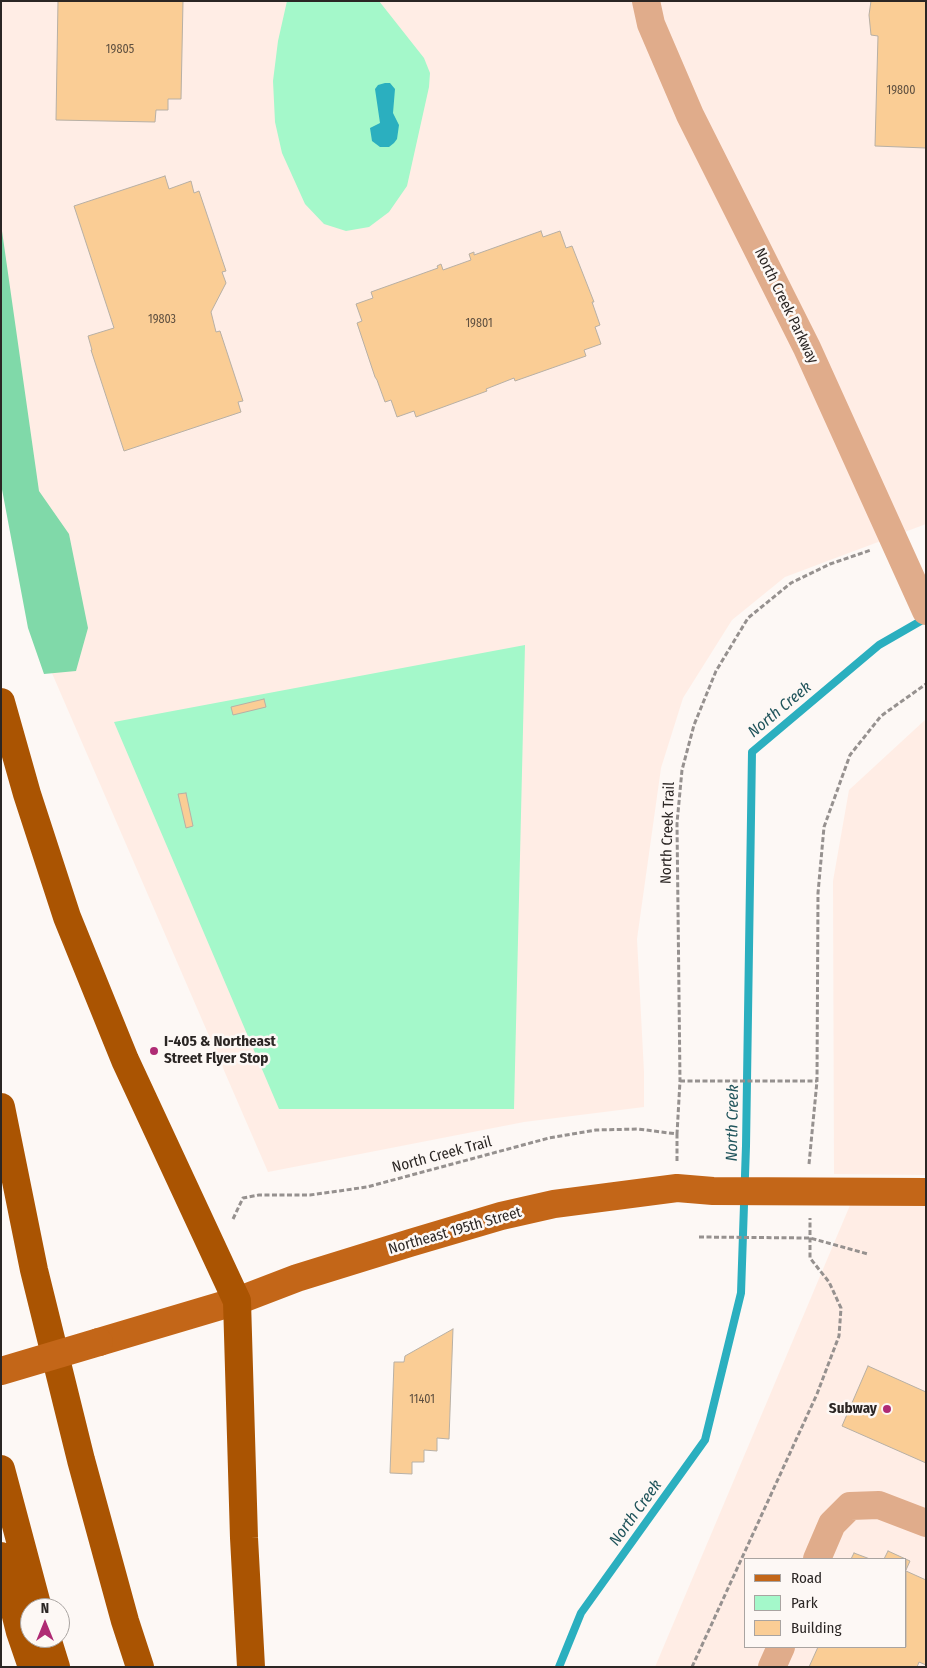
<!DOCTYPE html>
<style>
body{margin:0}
#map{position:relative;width:927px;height:1668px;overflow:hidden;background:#fdf8f5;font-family:"Fira Sans Condensed",sans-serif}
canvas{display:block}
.frame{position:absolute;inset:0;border:2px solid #2b2624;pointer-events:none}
.legend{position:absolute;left:744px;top:1558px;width:162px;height:90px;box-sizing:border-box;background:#fdf8f5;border:1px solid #a9a4a1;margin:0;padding:6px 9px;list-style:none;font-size:15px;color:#2b2624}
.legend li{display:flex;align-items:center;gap:10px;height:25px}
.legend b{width:25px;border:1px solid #a9a4a1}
.north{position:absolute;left:20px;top:1598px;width:50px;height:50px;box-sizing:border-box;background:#fdf8f5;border:1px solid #a9a4a1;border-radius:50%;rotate:0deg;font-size:14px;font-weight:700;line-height:20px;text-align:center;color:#2b2624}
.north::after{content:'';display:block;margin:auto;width:18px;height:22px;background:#af2b74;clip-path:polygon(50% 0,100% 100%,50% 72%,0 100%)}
</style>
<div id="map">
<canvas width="927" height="1668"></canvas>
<div class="frame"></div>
<ul class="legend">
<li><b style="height:6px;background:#c36618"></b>Road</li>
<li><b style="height:14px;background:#a4f8ca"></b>Park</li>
<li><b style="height:14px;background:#facd95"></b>Building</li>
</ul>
<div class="north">N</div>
</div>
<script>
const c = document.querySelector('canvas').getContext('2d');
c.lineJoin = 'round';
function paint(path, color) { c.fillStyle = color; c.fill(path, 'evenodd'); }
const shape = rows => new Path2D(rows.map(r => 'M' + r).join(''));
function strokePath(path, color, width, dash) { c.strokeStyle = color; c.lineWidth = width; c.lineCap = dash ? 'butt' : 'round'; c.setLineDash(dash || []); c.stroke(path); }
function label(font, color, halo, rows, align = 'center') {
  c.font = font + ' "Fira Sans Condensed",sans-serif'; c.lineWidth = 5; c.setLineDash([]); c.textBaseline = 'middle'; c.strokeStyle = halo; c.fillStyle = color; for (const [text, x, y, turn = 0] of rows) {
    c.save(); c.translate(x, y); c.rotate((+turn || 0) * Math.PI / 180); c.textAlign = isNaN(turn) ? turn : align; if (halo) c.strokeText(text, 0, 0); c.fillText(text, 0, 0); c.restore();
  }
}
paint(shape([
 [1,1,926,1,926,524,785,577,732,620,683,698,661,768,637,939,644,1072,644,1107,524,1122,268,1172,48,664,1,385],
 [926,719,926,1175,834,1174,833,881,849,790],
 [856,1191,926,1192,926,1667,655,1667],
 [746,1559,906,1559,906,1647,746,1647]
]), '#ffede5');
paint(shape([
 [287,1,379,1,424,58,430,73,429,87,407,186,389,212,369,227,346,231,324,224,305,204,282,153,275,122,273,81,278,41],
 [525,645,514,1109,279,1109,114,722]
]), '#a4f8ca');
paint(shape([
 [1,224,39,491,69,534,88,628,76,671,44,674,28,628,1,484]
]), '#80d9a9');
paint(shape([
 [385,83,390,83,395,89,393,113,399,125,397,139,394,143,389,147,380,147,372,141,370,128,380,123,375,89,378,85]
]), '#2bafbf');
strokePath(shape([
 [559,1667,581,1613,705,1440,741,1293,746,1146,752,752,879,645,926,618]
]), '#2bafbf', 8);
const building = shape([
 [58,1,183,1,181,99,168,99,168,110,156,110,155,122,56,120,58,1],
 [871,1,926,1,926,148,875,146,878,36,871,35,869,15,871,1],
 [165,176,169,189,191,181,194,193,199,191,226,271,222,272,226,283,211,312,216,332,220,331,243,401,238,402,241,412,124,451,91,350,92,350,88,336,114,328,74,206,165,176],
 [541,231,543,237,560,231,566,248,572,246,594,302,592,302,600,325,595,327,601,344,584,350,586,356,515,381,514,378,486,389,487,391,416,417,414,411,397,417,391,400,385,402,377,380,375,377,357,323,362,321,356,304,373,298,371,292,438,268,437,266,441,264,443,270,471,260,469,254,474,252,474,255,541,231],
 [264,699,266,707,233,715,231,707,264,699],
 [186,793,193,826,186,828,178,794,186,793],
 [453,1329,449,1439,437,1438,437,1451,424,1450,424,1462,412,1462,412,1474,390,1473,394,1362,404,1362,405,1356,453,1329],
 [868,1366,926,1392,926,1463,842,1426,868,1366],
 [888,1551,910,1561,906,1570,906,1559,884,1559,888,1551],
 [854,1553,870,1559,851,1559,854,1553],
 [906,1571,926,1580,926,1665,919,1662,917,1667,809,1667,818,1647,906,1647,906,1571]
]);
paint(building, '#facd95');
strokePath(building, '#b8b0a5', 1);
strokePath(shape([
 [680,1081,817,1081],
 [677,1161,677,1134],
 [809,1164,817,1081,818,893,824,827,850,755,881,716,926,684],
 [233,1219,243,1198,259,1195,310,1195,367,1187,549,1138,596,1130,638,1129,677,1134,680,1081,677,823,682,770,694,725,716,671,748,618,791,583,830,564,871,550],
 [699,1237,810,1238,868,1254],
 [692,1667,817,1394,839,1336,841,1308,829,1282,810,1258,810,1218]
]), '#96918f', 3, [5, 2.5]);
strokePath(shape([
 [646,1,651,24,690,115,807,348,926,611],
 [817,1559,832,1524,850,1506,879,1505,926,1523],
 [772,1667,781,1647]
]), '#e0ac8b', 28);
strokePath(shape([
 [99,1342,237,1301,297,1278,410,1243,501,1216,554,1204,677,1188,713,1191,926,1192]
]), '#c36618', 28);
strokePath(shape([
 [1,702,27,794,67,917,125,1060,237,1301,244,1538,251,1667],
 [1,1107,34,1270,81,1460,125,1621,140,1667],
 [1,1469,38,1608],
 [1,1556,20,1632,32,1667],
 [47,1638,56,1667]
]), '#aa5402', 28);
strokePath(shape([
 [1,1371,99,1342]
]), '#c36618', 28);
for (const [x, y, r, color] of [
 [154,1051,5,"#af2b74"],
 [887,1409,5,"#af2b74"]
]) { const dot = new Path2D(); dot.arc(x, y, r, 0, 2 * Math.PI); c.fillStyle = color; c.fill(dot); strokePath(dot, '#fdf8f5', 2); }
label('12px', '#5f5040', null, [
 ["19805",120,50],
 ["19800",901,91],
 ["19803",162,320],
 ["19801",479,324],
 ["11401",422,1400]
]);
label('15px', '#2b2624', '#fdf8f5', [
 ["North Creek Parkway",786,306,64],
 ["North Creek Trail",668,833,-88],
 ["North Creek Trail",442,1155,-15],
 ["Northeast 195th Street",455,1231,-16]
]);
label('bold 15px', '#2b2624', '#fdf8f5', [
 ["I-405 & Northeast",164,1042],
 ["Street Flyer Stop",164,1059],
 ["Subway",877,1409,"right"]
], 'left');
label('italic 16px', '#20545b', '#fdf8f5', [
 ["North Creek",780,710,-40],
 ["North Creek",733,1123,-89],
 ["North Creek",636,1513,-54]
]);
</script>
